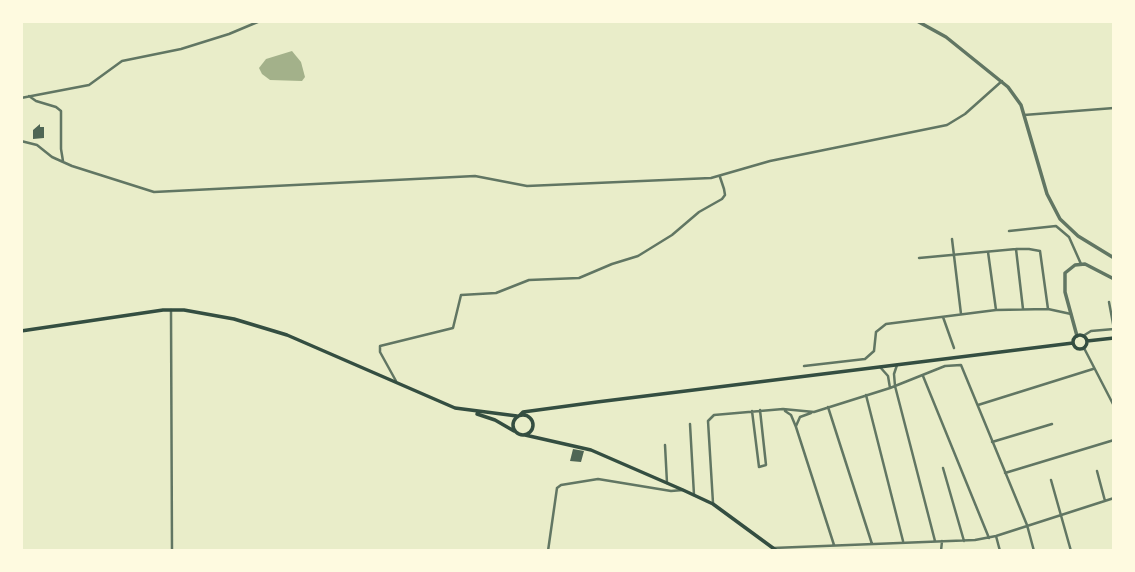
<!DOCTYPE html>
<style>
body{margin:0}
#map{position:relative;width:1135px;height:572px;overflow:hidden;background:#e9edc9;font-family:Lato,sans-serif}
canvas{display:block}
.frame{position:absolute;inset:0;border:23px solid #fefae0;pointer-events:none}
</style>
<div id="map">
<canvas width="1135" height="572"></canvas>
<div class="frame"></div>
</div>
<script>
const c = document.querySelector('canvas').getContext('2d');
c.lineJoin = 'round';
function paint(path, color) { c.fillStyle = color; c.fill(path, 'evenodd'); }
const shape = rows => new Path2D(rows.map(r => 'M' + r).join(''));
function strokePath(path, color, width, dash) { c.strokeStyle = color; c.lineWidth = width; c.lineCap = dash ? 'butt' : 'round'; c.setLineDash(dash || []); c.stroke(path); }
paint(shape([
 [292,51,301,62,305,77,302,81,270,80,262,74,259,68,266,59]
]), '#a3b18a');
strokePath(shape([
 [333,551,362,551]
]), '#a3b18a', 2);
paint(shape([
 [40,124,40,127,44,127,44,138,33,139,33,130],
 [573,449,584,451,581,462,570,461]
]), '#4f6655');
strokePath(shape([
 [29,96,36,101,56,107,61,111,61,149,63,161],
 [21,98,89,85,122,61,181,49,229,34,260,21],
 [1024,115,1114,108],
 [21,141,37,145,52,157,72,166,154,192,475,176,527,186,711,178,770,161,947,125,965,114,1002,81],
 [1009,231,1056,226,1069,237,1081,264],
 [952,239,961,314],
 [1016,249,1023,309],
 [988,252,996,310],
 [919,258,1016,249,1029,249,1040,251,1048,309],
 [1109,302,1114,329],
 [171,310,172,551],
 [943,317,954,348],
 [1083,336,1091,331,1114,329],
 [1084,348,1114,406],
 [897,365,894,374,895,386,935,541],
 [804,366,865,359,874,351,876,332,886,324,996,310,1048,309,1071,314],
 [880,367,888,376,890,388],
 [923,376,989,538],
 [396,381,380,352,380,346,453,328,461,295,496,293,529,280,579,278,612,264,638,256,672,235,699,212,722,199,725,195,724,189,720,177],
 [866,395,903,541],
 [978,405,1093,369],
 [828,407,872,544],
 [752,411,759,467,766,465,760,410],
 [785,411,791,415,796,427,834,545],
 [690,424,694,495],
 [796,426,800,417,811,413],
 [992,442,1052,424],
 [665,445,667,483],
 [943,468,964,541],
 [1097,471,1105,501],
 [1005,473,1114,440],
 [1051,480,1071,551],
 [713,503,708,421,714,415,783,409,814,412,890,388,945,366,961,365,1027,525,1034,551],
 [996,536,1000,551],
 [773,548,975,540,996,536,1114,498],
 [548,551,557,488,561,485,598,479,671,491,683,490],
 [941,551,942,541]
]), '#617663', 2.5);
strokePath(shape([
 [917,21,946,37,1008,87,1021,105,1047,194,1060,219,1078,236,1114,258],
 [1077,336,1065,292,1065,273,1075,265,1085,264,1114,279]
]), '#617663', 3.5);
strokePath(shape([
 [21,331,163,310,184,310,234,319,287,335,455,408,517,416],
 '1073 342a7 7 0 1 1 14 0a7 7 0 1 1-14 0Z',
 [1087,341,1114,338],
 [477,414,495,420,514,431],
 '513 425a10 10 0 1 1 20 0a10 10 0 1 1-20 0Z',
 [520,415,523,412,597,402,1073,343],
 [525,435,591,450,683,490,713,504,777,551]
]), '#344e41', 3.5);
</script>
